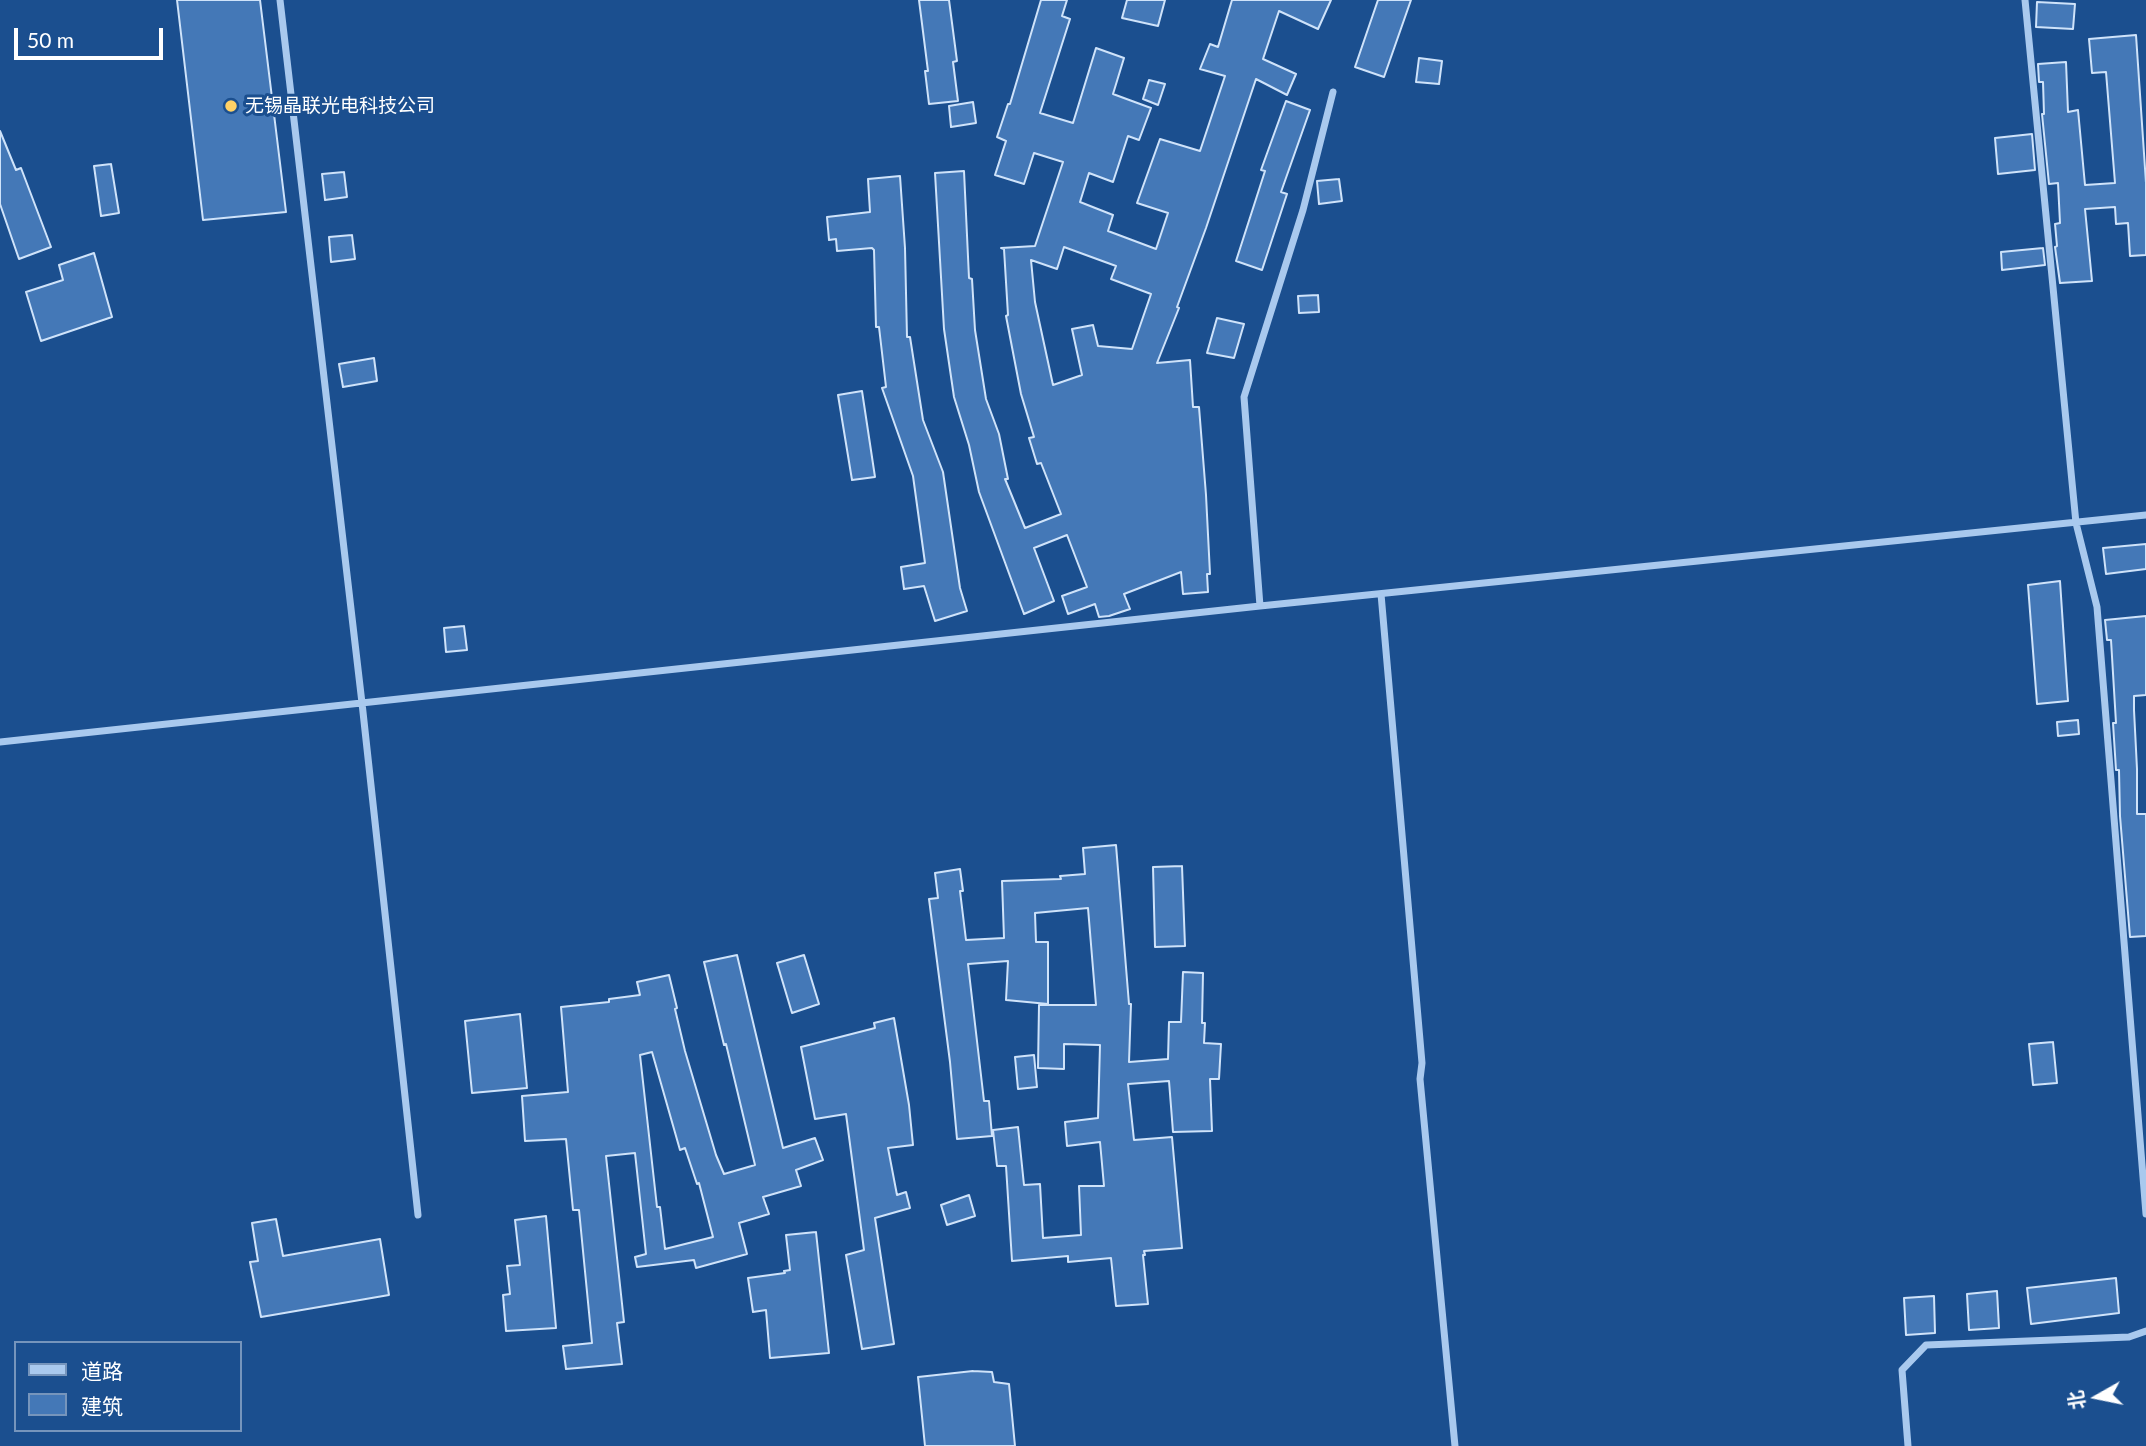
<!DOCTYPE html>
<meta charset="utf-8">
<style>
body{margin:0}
#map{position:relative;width:2146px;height:1446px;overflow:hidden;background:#1b4f8f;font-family:Lato,"Noto Sans SC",sans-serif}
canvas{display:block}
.legend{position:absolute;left:14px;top:1341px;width:228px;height:91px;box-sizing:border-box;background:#1b4f8f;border:2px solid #7695bc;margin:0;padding:9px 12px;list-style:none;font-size:21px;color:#fff}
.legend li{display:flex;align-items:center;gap:14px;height:35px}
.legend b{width:35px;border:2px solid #7695bc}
.north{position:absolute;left:2062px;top:1362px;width:70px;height:70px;-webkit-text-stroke:5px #1b4f8f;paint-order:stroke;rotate:261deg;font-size:19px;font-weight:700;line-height:28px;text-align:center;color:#fff}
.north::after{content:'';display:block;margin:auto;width:24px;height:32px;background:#fff;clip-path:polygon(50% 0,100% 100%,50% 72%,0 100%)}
.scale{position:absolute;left:14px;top:28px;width:149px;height:32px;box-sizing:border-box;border:4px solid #fff;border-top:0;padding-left:9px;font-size:21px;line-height:24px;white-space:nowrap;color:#fff;-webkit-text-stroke:5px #1b4f8f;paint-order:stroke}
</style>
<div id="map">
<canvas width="2146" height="1446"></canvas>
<ul class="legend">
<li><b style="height:9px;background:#a9c9ee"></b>道路</li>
<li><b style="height:19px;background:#4478b7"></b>建筑</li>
</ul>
<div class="north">北</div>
<div class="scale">50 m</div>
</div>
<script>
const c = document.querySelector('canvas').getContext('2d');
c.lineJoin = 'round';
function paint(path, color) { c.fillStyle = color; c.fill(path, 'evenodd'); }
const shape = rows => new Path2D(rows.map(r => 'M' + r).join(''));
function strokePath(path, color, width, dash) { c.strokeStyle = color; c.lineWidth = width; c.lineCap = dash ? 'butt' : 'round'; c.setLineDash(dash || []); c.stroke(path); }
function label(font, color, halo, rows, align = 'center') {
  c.font = font + ' Lato,"Noto Sans SC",sans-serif'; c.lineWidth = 6; c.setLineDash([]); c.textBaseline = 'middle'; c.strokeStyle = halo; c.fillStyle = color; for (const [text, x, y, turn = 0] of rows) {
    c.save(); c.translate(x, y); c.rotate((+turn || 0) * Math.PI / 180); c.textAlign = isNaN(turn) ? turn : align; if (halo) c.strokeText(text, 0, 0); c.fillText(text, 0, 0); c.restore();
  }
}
const building = shape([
 [177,0,260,0,286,212,203,220,177,0],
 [919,0,949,0,957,61,953,62,958,101,929,104,925,71,928,71,919,0],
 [1041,0,1067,0,1062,16,1070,19,1040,113,1073,123,1096,48,1124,58,1113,94,1151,108,1139,140,1128,136,1113,182,1089,173,1080,202,1113,215,1108,231,1156,249,1168,213,1137,203,1160,139,1200,151,1225,76,1200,69,1210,44,1218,47,1232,0,1331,0,1318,29,1279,11,1263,59,1296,74,1287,95,1256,79,1206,228,1177,307,1179,308,1157,363,1190,360,1193,407,1199,407,1206,495,1210,574,1207,574,1208,592,1183,594,1181,572,1124,594,1130,609,1109,616,1099,617,1095,604,1068,614,1062,596,1087,587,1067,535,1034,548,1054,601,1024,614,979,492,969,445,954,397,944,329,935,173,964,171,969,278,972,279,975,330,986,399,999,434,1008,479,1005,479,1025,528,1061,514,1041,463,1037,464,1029,438,1034,437,1021,394,1006,316,1008,315,1004,249,1001,248,1035,246,1063,162,1034,153,1024,184,995,175,1006,141,997,137,1008,104,1010,104,1041,0],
 [1064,247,1116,266,1111,279,1151,294,1132,349,1098,346,1093,325,1072,329,1082,375,1053,385,1035,302,1031,260,1057,269,1064,247],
 [1127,0,1165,0,1158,26,1122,18,1127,0],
 [1378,0,1411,0,1384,77,1355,67,1378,0],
 [2037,2,2075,4,2073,29,2036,27,2037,2],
 [2136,35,2146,183,2146,255,2130,256,2128,223,2116,224,2115,207,2085,209,2092,281,2060,283,2055,247,2057,246,2055,224,2060,223,2058,183,2049,184,2042,114,2044,114,2043,82,2039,82,2038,64,2066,62,2068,112,2078,110,2085,185,2115,183,2106,72,2092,73,2089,39,2136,35],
 [1419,58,1442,61,1439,84,1416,82,1419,58],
 [1149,80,1165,84,1158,105,1143,99,1149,80],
 [1286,101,1310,110,1281,192,1287,194,1262,270,1236,261,1265,171,1261,170,1286,101],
 [973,102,976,123,951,127,949,106,973,102],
 [0,131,16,170,21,168,51,247,19,259,0,204,0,131],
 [2032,134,2035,170,1998,174,1995,138,2032,134],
 [111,164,119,213,101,216,94,166,111,164],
 [344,172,347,197,325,200,322,174,344,172],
 [900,176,905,248,907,337,910,337,923,420,943,472,960,588,967,611,935,621,924,586,904,589,901,567,925,563,913,476,882,388,886,387,879,327,876,327,874,250,872,248,837,251,836,239,829,240,827,217,870,212,868,179,900,176],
 [1339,179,1342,201,1319,204,1317,181,1339,179],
 [352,235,355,259,331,262,329,237,352,235],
 [2043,248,2045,265,2002,270,2001,252,2043,248],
 [94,253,112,317,41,341,26,292,63,280,59,265,94,253],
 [1318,295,1319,312,1299,313,1298,296,1318,295],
 [1217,318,1244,324,1234,358,1207,353,1217,318],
 [374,358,377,381,343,387,339,364,374,358],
 [862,391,875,477,852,480,838,395,862,391],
 [2146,544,2146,569,2106,574,2103,548,2146,544],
 [2060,581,2068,701,2037,704,2028,585,2060,581],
 [2146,616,2146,695,2134,696,2134,710,2137,769,2137,814,2146,814,2146,936,2130,937,2120,816,2119,770,2116,770,2113,723,2116,723,2111,640,2107,640,2105,620,2146,616],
 [464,626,467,650,446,652,444,628,464,626],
 [2078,720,2079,734,2058,736,2057,722,2078,720],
 [1116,845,1129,1004,1131,1004,1129,1062,1168,1059,1169,1022,1181,1022,1183,972,1203,973,1202,1023,1205,1023,1204,1043,1221,1044,1219,1079,1210,1079,1212,1131,1173,1132,1169,1081,1128,1084,1134,1140,1172,1137,1182,1248,1144,1251,1145,1255,1143,1255,1148,1304,1116,1306,1111,1258,1068,1262,1068,1256,1012,1261,1006,1166,997,1166,993,1130,1018,1127,1024,1185,1040,1184,1043,1238,1081,1235,1079,1186,1104,1186,1100,1142,1067,1146,1065,1122,1098,1118,1100,1045,1064,1044,1064,1069,1038,1068,1039,1005,1096,1005,1088,908,1035,913,1036,942,1048,942,1048,1004,1006,1000,1008,961,968,964,984,1101,989,1101,992,1136,957,1139,950,1062,929,899,938,898,935,873,960,869,963,891,960,891,966,940,1004,938,1002,881,1061,879,1060,876,1085,874,1083,848,1116,845],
 [1182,866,1185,946,1155,947,1153,867,1182,866],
 [737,955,783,1148,815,1138,823,1160,796,1170,801,1186,763,1197,769,1214,739,1223,747,1254,696,1268,694,1260,637,1267,635,1257,646,1254,635,1153,606,1156,624,1322,617,1323,622,1364,566,1369,563,1346,592,1343,579,1210,573,1210,566,1139,525,1141,522,1096,568,1092,561,1007,609,1002,609,999,640,995,637,982,669,975,677,1008,675,1009,685,1051,716,1155,724,1174,755,1165,726,1044,724,1045,704,962,737,955],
 [652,1052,680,1150,685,1148,697,1184,699,1183,713,1237,665,1249,660,1207,657,1207,640,1055,652,1052],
 [804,955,819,1004,792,1013,777,963,804,955],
 [520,1014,527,1088,472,1093,465,1021,520,1014],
 [894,1018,909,1105,913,1145,888,1148,897,1195,906,1192,910,1208,875,1218,894,1344,862,1349,846,1255,864,1250,846,1114,815,1119,801,1047,875,1028,874,1023,894,1018],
 [2053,1042,2057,1083,2033,1085,2029,1044,2053,1042],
 [1034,1055,1037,1087,1018,1089,1015,1057,1034,1055],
 [969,1195,975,1216,947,1225,941,1205,969,1195],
 [546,1216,556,1328,506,1331,503,1295,510,1294,507,1266,520,1265,515,1220,546,1216],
 [276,1219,283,1256,380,1239,389,1295,261,1317,250,1262,258,1261,252,1223,276,1219],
 [816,1232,829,1353,770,1358,766,1310,753,1312,748,1278,785,1273,784,1271,790,1270,786,1235,816,1232],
 [2116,1278,2119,1313,2031,1324,2027,1288,2116,1278],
 [1997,1291,1999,1328,1969,1330,1967,1294,1997,1291],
 [1934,1296,1935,1333,1906,1335,1904,1298,1934,1296],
 [973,1371,992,1372,994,1382,1009,1384,1015,1446,925,1446,918,1377,973,1371]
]);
paint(building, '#4478b7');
strokePath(building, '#cfe3fa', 2);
strokePath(shape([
 [280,0,362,703,418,1215],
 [2025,0,2076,523,2097,607,2146,1214],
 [1381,594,1422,1063,1420,1079,1455,1446],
 [1260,606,1244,397,1303,210,1333,92],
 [0,742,1260,606,2146,515],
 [1908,1446,1902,1370,1926,1345,2129,1337,2146,1331]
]), '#a9c9ee', 7);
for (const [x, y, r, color] of [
 [231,106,7,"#ffd166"]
]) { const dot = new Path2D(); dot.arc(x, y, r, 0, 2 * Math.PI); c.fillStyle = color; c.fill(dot); strokePath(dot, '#1b4f8f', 2.5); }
label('19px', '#fff', '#1b4f8f', [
 ["无锡晶联光电科技公司",245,106]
], 'left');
</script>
